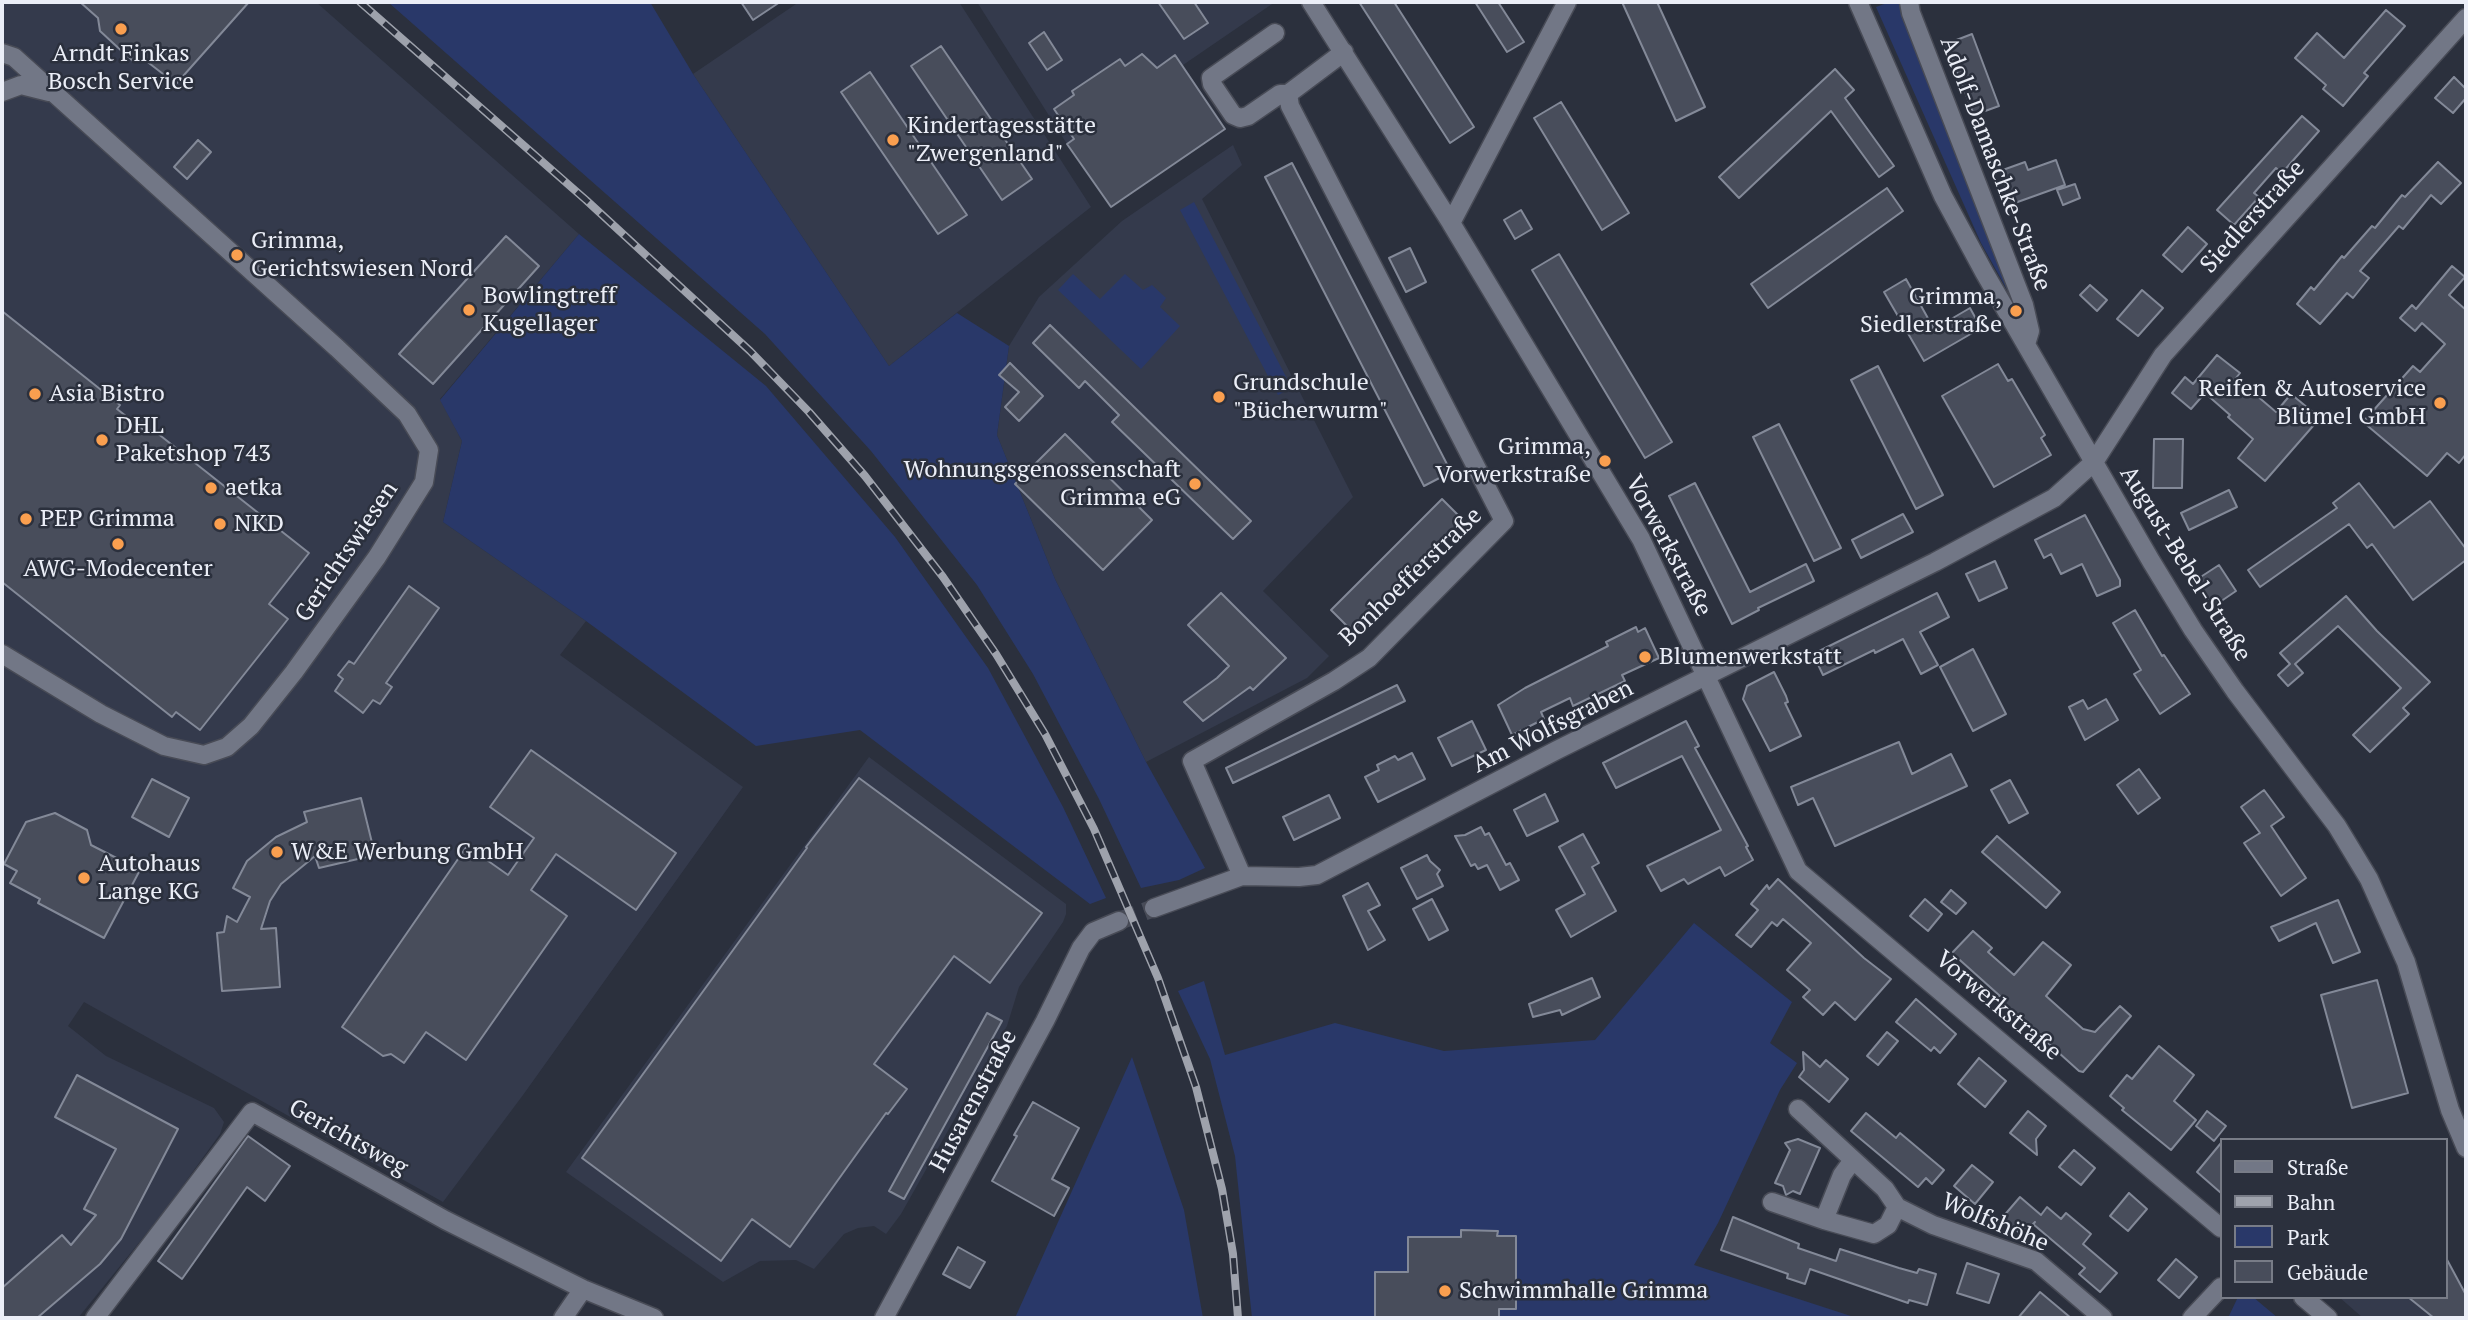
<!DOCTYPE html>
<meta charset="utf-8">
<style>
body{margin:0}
#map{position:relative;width:2468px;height:1320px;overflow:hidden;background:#2b303d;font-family:"PT Serif",serif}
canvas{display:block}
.frame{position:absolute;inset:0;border:4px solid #ebeef7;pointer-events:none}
.legend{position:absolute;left:2220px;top:1138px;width:228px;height:161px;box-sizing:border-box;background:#2b303d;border:2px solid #787c87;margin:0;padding:9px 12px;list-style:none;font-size:21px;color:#ebeef7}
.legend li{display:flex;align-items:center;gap:14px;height:35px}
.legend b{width:35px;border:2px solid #787c87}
</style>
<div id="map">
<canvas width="2468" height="1320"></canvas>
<div class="frame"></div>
<ul class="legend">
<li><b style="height:9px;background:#727786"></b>Straße</li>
<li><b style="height:9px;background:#9ea2ac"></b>Bahn</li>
<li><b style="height:19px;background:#293869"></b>Park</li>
<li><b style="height:19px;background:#484d5b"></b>Gebäude</li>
</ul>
</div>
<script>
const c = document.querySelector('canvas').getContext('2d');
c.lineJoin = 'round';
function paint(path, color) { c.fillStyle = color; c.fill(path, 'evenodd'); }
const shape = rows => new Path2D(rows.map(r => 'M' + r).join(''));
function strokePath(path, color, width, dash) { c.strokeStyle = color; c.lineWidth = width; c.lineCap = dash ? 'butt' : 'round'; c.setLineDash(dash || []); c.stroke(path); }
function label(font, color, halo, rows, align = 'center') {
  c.font = font + ' "PT Serif",serif'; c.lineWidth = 5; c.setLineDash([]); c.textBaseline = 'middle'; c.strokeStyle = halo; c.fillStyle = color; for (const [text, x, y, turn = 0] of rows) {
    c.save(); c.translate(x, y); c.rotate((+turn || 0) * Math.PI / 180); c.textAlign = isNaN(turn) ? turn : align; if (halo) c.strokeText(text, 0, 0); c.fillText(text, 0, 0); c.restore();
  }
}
paint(shape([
 [2,2,316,2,579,234,440,399,462,441,443,522,586,621,560,655,743,787,523,1095,443,1202,84,1002,68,1026,106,1056,214,1108,224,1122,220,1134,163,1213,78,1318,2,1318],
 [799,2,959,2,1091,207,889,366,693,74],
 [977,2,1275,2,1183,65,1225,129,1111,207,1067,144],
 [1233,145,1242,165,1202,199,1353,497,1263,591,1329,656,1307,678,1146,762,1055,579,997,435,1009,346,1039,297,1122,221],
 [869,757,1066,904,1066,914,1063,922,1019,987,1007,1026,901,1214,886,1234,874,1226,858,1228,844,1234,814,1269,796,1260,760,1261,723,1282,566,1172],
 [2445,1256,2466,1300,2466,1318,2363,1318,2339,1297,2445,1297]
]), '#343a4c');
paint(shape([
 [388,2,650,2,693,74,889,366,957,313,1009,346,997,435,1055,579,1146,762,1205,868,1179,880,1141,888,1099,799,1033,674,977,585,871,451,765,334],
 [1890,2,1901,2,2015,304,1981,243,1876,7],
 [1194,202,1292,388,1278,395,1180,210],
 [579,234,766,386,895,537,988,668,1063,807,1106,898,1090,904,860,730,756,746,586,621,443,522,462,441,440,400],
 [1073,274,1100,299,1125,274,1143,290,1152,285,1166,298,1160,307,1180,326,1141,369,1058,290],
 [1694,923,1792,1002,1770,1043,1797,1063,1780,1090,1718,1223,1694,1265,1857,1318,1252,1318,1235,1156,1210,1059,1178,991,1204,981,1225,1055,1335,1023,1444,1051,1595,1040],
 [1132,1057,1184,1210,1203,1318,1015,1318],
 [2238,1297,2253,1297,2278,1318,2228,1318]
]), '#293869');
const building = shape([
 [80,2,249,2,176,84,145,60,133,61,126,55,100,31,98,18,80,2],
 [741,2,780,2,753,20,741,2],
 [1158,2,1194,2,1208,23,1184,39,1158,2],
 [1359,2,1394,2,1474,127,1450,143,1359,2],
 [1475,2,1498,2,1524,42,1507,52,1475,2],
 [1622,2,1657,2,1705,107,1676,121,1622,2],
 [2386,10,2405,26,2364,73,2368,76,2343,106,2323,89,2326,85,2295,58,2317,33,2344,58,2386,10],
 [1044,32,1062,60,1047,70,1029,43,1044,32],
 [1972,34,1999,106,1974,115,1946,44,1972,34],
 [941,46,1032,179,1002,200,911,66,941,46],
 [1142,54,1157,68,1175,55,1225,129,1111,207,1067,144,1074,139,1054,109,1074,95,1072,91,1120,59,1125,66,1142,54],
 [1835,69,1854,90,1845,98,1894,166,1879,177,1831,111,1739,198,1719,177,1835,69],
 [870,72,967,215,938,234,841,92,870,72],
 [2454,77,2466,89,2466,98,2453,113,2435,98,2454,77],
 [1561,102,1629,213,1602,230,1534,118,1561,102],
 [2302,116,2319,131,2282,173,2276,168,2254,193,2259,197,2234,225,2217,210,2302,116],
 [198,140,211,152,187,179,174,167,198,140],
 [2056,160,2065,185,2012,204,2000,171,2025,162,2028,170,2056,160],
 [2438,162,2461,183,2441,204,2431,195,2403,229,2399,226,2360,271,2369,278,2353,298,2347,293,2320,324,2297,304,2311,287,2314,290,2342,256,2344,258,2372,226,2375,228,2402,195,2405,197,2438,162],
 [1292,163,1451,472,1424,486,1265,177,1292,163],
 [2075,184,2080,198,2063,205,2057,190,2075,184],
 [1887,188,1903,211,1768,308,1751,284,1887,188],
 [1521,210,1532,229,1515,239,1504,220,1521,210],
 [2188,227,2207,244,2182,272,2163,255,2188,227],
 [506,236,539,266,433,384,399,354,506,236],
 [1410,248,1426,282,1406,292,1389,258,1410,248],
 [1559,254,1672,442,1645,458,1532,270,1559,254],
 [2452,266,2465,277,2449,295,2466,310,2466,454,2459,463,2447,453,2427,476,2363,422,2413,366,2420,372,2445,344,2422,323,2415,331,2400,318,2412,305,2416,309,2452,266],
 [1906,279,1934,329,1970,308,1981,328,1924,361,1884,292,1906,279],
 [2090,285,2107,300,2097,311,2080,295,2090,285],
 [2142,290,2163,308,2138,336,2117,319,2142,290],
 [2,311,120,405,117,409,149,434,152,429,309,553,269,604,288,619,200,730,176,712,172,717,2,582,2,311],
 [1050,325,1251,521,1233,539,1112,422,1119,415,1085,381,1079,388,1033,343,1050,325],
 [2217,355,2240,373,2236,378,2276,412,2291,394,2320,418,2265,481,2238,458,2253,439,2228,417,2230,415,2205,393,2191,409,2172,393,2185,377,2193,384,2217,355],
 [1010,363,1043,396,1019,421,1005,407,1019,392,999,375,1010,363],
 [1998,364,2008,381,2012,379,2045,435,2041,438,2051,455,1994,487,1942,396,1998,364],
 [1878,366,1943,495,1916,509,1851,380,1878,366],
 [1779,424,1841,548,1814,561,1753,437,1779,424],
 [1065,434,1152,520,1103,570,1015,484,1065,434],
 [2154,439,2183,439,2182,488,2153,488,2154,439],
 [1695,483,1750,592,1806,564,1814,581,1758,608,1759,610,1732,624,1669,496,1695,483],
 [2359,483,2394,528,2430,501,2466,549,2466,560,2413,600,2372,544,2367,548,2349,524,2260,587,2248,570,2337,508,2333,503,2359,483],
 [2229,490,2237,507,2189,530,2181,513,2229,490],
 [1442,499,1463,520,1352,631,1331,610,1442,499],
 [1903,514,1913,532,1861,558,1852,540,1903,514],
 [2085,515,2120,580,2120,586,2097,596,2082,564,2061,574,2051,554,2044,558,2035,540,2085,515],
 [1995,561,2007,588,1979,601,1966,574,1995,561],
 [2219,565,2236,591,2214,606,2196,580,2219,565],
 [409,586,439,608,386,683,392,687,380,704,373,700,363,713,335,691,343,679,338,675,349,661,354,664,409,586],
 [1221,593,1286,658,1253,690,1250,687,1203,721,1184,702,1217,678,1229,666,1188,625,1221,593],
 [1937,593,1949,617,1920,632,1938,665,1921,674,1903,639,1875,653,1874,650,1823,675,1813,654,1937,593],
 [2346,596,2377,631,2430,682,2403,708,2409,714,2370,752,2353,735,2401,688,2338,626,2295,664,2303,673,2288,686,2278,675,2290,664,2280,653,2346,596],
 [2135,610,2162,656,2164,655,2190,694,2160,714,2134,674,2141,670,2113,623,2135,610],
 [1636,627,1638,632,1645,628,1659,658,1622,675,1625,681,1573,706,1570,698,1541,712,1544,719,1512,735,1498,705,1525,688,1608,646,1606,642,1636,627],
 [1973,649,2006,714,1973,731,1940,667,1973,649],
 [1774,672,1786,696,1788,702,1785,703,1801,736,1770,751,1743,699,1747,686,1774,672],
 [1397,685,1405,701,1233,783,1226,768,1397,685],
 [2106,699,2118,720,2085,740,2069,707,2083,700,2088,709,2106,699],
 [1472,721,1486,750,1452,766,1438,738,1472,721],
 [1686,721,1699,746,1695,748,1748,846,1746,847,1753,860,1725,876,1720,867,1688,884,1684,879,1661,891,1647,866,1721,830,1682,756,1616,788,1603,763,1686,721],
 [1899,742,1912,774,1951,754,1967,786,1835,846,1813,798,1798,805,1791,787,1899,742],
 [531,750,676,853,636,910,556,854,531,890,567,916,466,1060,426,1032,404,1063,391,1054,383,1056,342,1027,467,846,508,875,534,838,490,807,531,750],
 [1412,753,1425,779,1378,802,1365,777,1379,770,1377,765,1395,756,1398,760,1412,753],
 [2139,769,2160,798,2138,814,2117,785,2139,769],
 [859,778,1042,913,990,983,954,956,874,1064,907,1089,888,1114,886,1113,790,1247,752,1219,721,1261,582,1158,773,895,807,848,806,847,859,778],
 [152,779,189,798,169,837,132,817,152,779],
 [2010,780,2028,813,2009,823,1991,790,2010,780],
 [2264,790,2284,817,2271,826,2306,878,2281,896,2244,843,2260,833,2241,807,2264,790],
 [1545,794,1558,821,1527,836,1514,810,1545,794],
 [1329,795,1340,818,1294,840,1283,817,1329,795],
 [361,798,375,855,319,868,315,856,281,884,270,901,261,929,276,928,280,987,222,991,217,933,224,932,227,916,237,922,250,897,233,888,247,861,276,837,307,822,304,812,361,798],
 [55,813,87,830,91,845,140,870,104,938,38,903,40,899,10,883,17,871,4,864,26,822,55,813],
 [1481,827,1485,835,1489,833,1506,865,1510,863,1519,880,1500,890,1487,865,1478,869,1475,864,1471,866,1455,836,1465,835,1481,827],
 [1583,834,1599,863,1592,867,1616,911,1571,937,1556,910,1585,894,1559,847,1583,834],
 [1997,836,2060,892,2046,908,1982,852,1997,836],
 [1427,855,1430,861,1440,870,1437,874,1443,886,1417,899,1401,868,1427,855],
 [1778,879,1864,958,1891,979,1855,1020,1835,1002,1823,1015,1803,997,1810,990,1787,970,1811,943,1783,919,1777,926,1772,922,1751,947,1736,935,1758,910,1751,904,1767,885,1769,889,1778,879],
 [1368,883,1380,905,1368,911,1385,940,1368,950,1343,896,1368,883],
 [1951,890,1966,903,1956,914,1941,902,1951,890],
 [1432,899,1448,930,1429,940,1413,909,1432,899],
 [1925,899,1942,914,1928,931,1910,916,1925,899],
 [2338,900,2360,952,2333,963,2316,923,2279,941,2271,927,2338,900],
 [1973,931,1992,948,1988,952,2014,975,2043,942,2071,965,2046,996,2083,1029,2095,1032,2120,1006,2131,1016,2083,1072,2079,1071,1998,998,2000,996,1952,953,1973,931],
 [1592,978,1600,997,1562,1015,1560,1010,1533,1017,1529,1004,1592,978],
 [2377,980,2408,1093,2352,1108,2321,995,2377,980],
 [1916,999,1956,1034,1940,1053,1934,1047,1931,1051,1896,1022,1916,999],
 [987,1013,1002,1021,904,1199,889,1191,987,1013],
 [1887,1032,1898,1041,1878,1065,1867,1056,1887,1032],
 [2159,1046,2194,1075,2174,1101,2196,1120,2171,1150,2122,1110,2124,1108,2110,1096,2127,1075,2132,1079,2159,1046],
 [1803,1052,1820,1067,1826,1060,1848,1079,1829,1102,1799,1077,1804,1070,1803,1052],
 [1979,1058,2006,1081,1985,1107,1958,1084,1979,1058],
 [77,1075,178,1129,121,1239,100,1264,37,1318,2,1318,2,1288,62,1235,71,1245,96,1215,84,1209,116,1149,55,1117,77,1075],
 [1033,1102,1079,1128,1052,1179,1069,1188,1054,1216,992,1181,1017,1136,1014,1135,1033,1102],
 [2028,1111,2046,1126,2036,1139,2037,1155,2010,1133,2028,1111],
 [2207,1111,2226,1126,2214,1141,2196,1126,2207,1111],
 [1866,1113,1896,1138,1900,1133,1944,1170,1932,1184,1926,1178,1918,1187,1851,1131,1866,1113],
 [248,1136,290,1166,265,1201,247,1187,182,1279,158,1261,248,1136],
 [1798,1139,1820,1148,1800,1194,1793,1191,1786,1195,1783,1186,1775,1183,1790,1150,1785,1143,1798,1139],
 [2221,1143,2221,1193,2197,1172,2221,1143],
 [2074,1150,2095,1168,2081,1185,2059,1167,2074,1150],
 [1972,1165,1993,1182,1975,1204,1954,1186,1972,1165],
 [2129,1193,2147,1209,2128,1231,2110,1216,2129,1193],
 [2020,1197,2041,1215,2047,1207,2061,1219,2066,1213,2091,1234,2083,1244,2117,1273,2100,1292,2079,1274,2085,1268,2033,1224,2035,1222,2023,1236,2002,1218,2020,1197],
 [1733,1217,1799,1244,1798,1248,1836,1261,1840,1249,1899,1268,1917,1273,1919,1269,1936,1274,1927,1305,1909,1300,1908,1303,1810,1269,1805,1284,1787,1278,1788,1274,1721,1250,1733,1217],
 [1461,1230,1498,1231,1497,1236,1516,1236,1516,1309,1499,1309,1499,1318,1375,1318,1375,1272,1408,1272,1408,1237,1461,1237,1461,1230],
 [958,1247,985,1262,970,1288,943,1274,958,1247],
 [2445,1256,2466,1295,2466,1318,2434,1318,2408,1297,2445,1297,2445,1256],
 [2176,1259,2197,1277,2179,1298,2158,1280,2176,1259],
 [1967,1263,1999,1274,1989,1303,1957,1293,1967,1263],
 [2040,1292,2071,1318,2018,1318,2040,1292]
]);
paint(building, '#484d5b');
strokePath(building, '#838998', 2);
strokePath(shape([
 [1119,921,1154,908]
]), '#484c59', 18, [18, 9]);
const minor = shape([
 [1311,2,1451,223,1641,539,1798,871,2221,1228],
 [1858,2,1943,196,1984,272,2151,561,2193,630,2235,691,2337,826,2369,879,2406,962,2450,1110,2466,1148],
 [1909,2,1911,13,2024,305,2030,331,2026,344],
 [1275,33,1211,78,1212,84,1233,115,1240,118,1248,116,1280,94,1288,94,1344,52],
 [2,53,14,57,337,348,407,414,429,450,424,482,377,557,294,672,251,726,227,747,204,755,164,746,101,714,2,654],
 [2,92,21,85,49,92],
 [1451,223,1567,2],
 [1242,876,1192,761,1334,681,1369,658,1504,521,1290,106,1288,94],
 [1154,908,1242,876,1299,877,1317,875,1557,750,1935,562,2054,498,2094,462,2163,355,2466,18],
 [1798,1109,1885,1189,1897,1207,1933,1225,2036,1261,2103,1318],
 [1853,1160,1842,1175,1824,1220,1874,1234,1888,1225,1897,1207],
 [1772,1202,1824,1220],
 [2303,1297,2328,1318],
 [95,1318,252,1112,445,1220,583,1289,654,1318],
 [563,1318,583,1289],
 [884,1318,1045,1021,1081,948,1093,932,1119,921],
 [2192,1318,2221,1287]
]);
strokePath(minor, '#484b56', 21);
strokePath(minor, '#727786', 18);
const rail = shape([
 [360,2,586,200,750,351,809,412,865,476,943,577,996,654,1045,734,1094,829,1158,978,1196,1087,1222,1189,1233,1254,1238,1318]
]);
strokePath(rail, '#9ea2ac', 8);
strokePath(rail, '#2b303d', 5, [16]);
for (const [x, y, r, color] of [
 [121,29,7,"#fa9f4f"],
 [893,140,7,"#fa9f4f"],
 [237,255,7,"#fa9f4f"],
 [469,310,7,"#fa9f4f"],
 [2016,311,7,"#fa9f4f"],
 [35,394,7,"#fa9f4f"],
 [1219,397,7,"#fa9f4f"],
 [2440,403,7,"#fa9f4f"],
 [102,440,7,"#fa9f4f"],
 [1605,461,7,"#fa9f4f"],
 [1195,484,7,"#fa9f4f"],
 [211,488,7,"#fa9f4f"],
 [26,519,7,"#fa9f4f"],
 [220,524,7,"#fa9f4f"],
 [118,544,7,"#fa9f4f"],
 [1645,657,7,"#fa9f4f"],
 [277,852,7,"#fa9f4f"],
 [84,878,7,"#fa9f4f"],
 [1445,1291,7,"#fa9f4f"]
]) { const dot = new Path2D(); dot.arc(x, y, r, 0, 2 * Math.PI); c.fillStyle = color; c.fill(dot); strokePath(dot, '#2b303d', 2.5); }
label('24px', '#ebeef7', '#2b303d', [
 ["Arndt Finkas",121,54,"center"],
 ["Bosch Service",121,82,"center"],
 ["Kindertagesstätte",907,126],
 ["\"Zwergenland\"",907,154],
 ["Grimma,",251,241],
 ["Gerichtswiesen Nord",251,269],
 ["Bowlingtreff",483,296],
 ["Kugellager",483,324],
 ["Grimma,",2002,297,"right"],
 ["Siedlerstraße",2002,325,"right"],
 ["Grundschule",1233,383],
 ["\"Bücherwurm\"",1233,411],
 ["Reifen & Autoservice",2426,389,"right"],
 ["Blümel GmbH",2426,417,"right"],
 ["Asia Bistro",49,394],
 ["DHL",116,426],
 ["Paketshop 743",116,454],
 ["Grimma,",1591,447,"right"],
 ["Vorwerkstraße",1591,475,"right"],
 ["Wohnungsgenossenschaft",1181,470,"right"],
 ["Grimma eG",1181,498,"right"],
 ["aetka",225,488],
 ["PEP Grimma",40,519],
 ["NKD",234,524],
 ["AWG-Modecenter",118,569,"center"],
 ["Blumenwerkstatt",1659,657],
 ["W&E Werbung GmbH",291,852],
 ["Autohaus",98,864],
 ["Lange KG",98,892],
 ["Schwimmhalle Grimma",1459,1291]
], 'left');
label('24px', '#ebeef7', '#2b303d', [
 ["Adolf-Damaschke-Straße",1995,164,69],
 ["Siedlerstraße",2253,217,-48],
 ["Vorwerkstraße",1668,546,62],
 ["Gerichtswiesen",347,552,-56],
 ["August-Bebel-Straße",2185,564,58],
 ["Bonhoefferstraße",1411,577,-44],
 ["Am Wolfsgraben",1553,727,-27],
 ["Vorwerkstraße",1998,1006,40],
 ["Husarenstraße",974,1101,-62],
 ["Gerichtsweg",348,1138,29],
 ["Wolfshöhe",1995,1223,23]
]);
</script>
